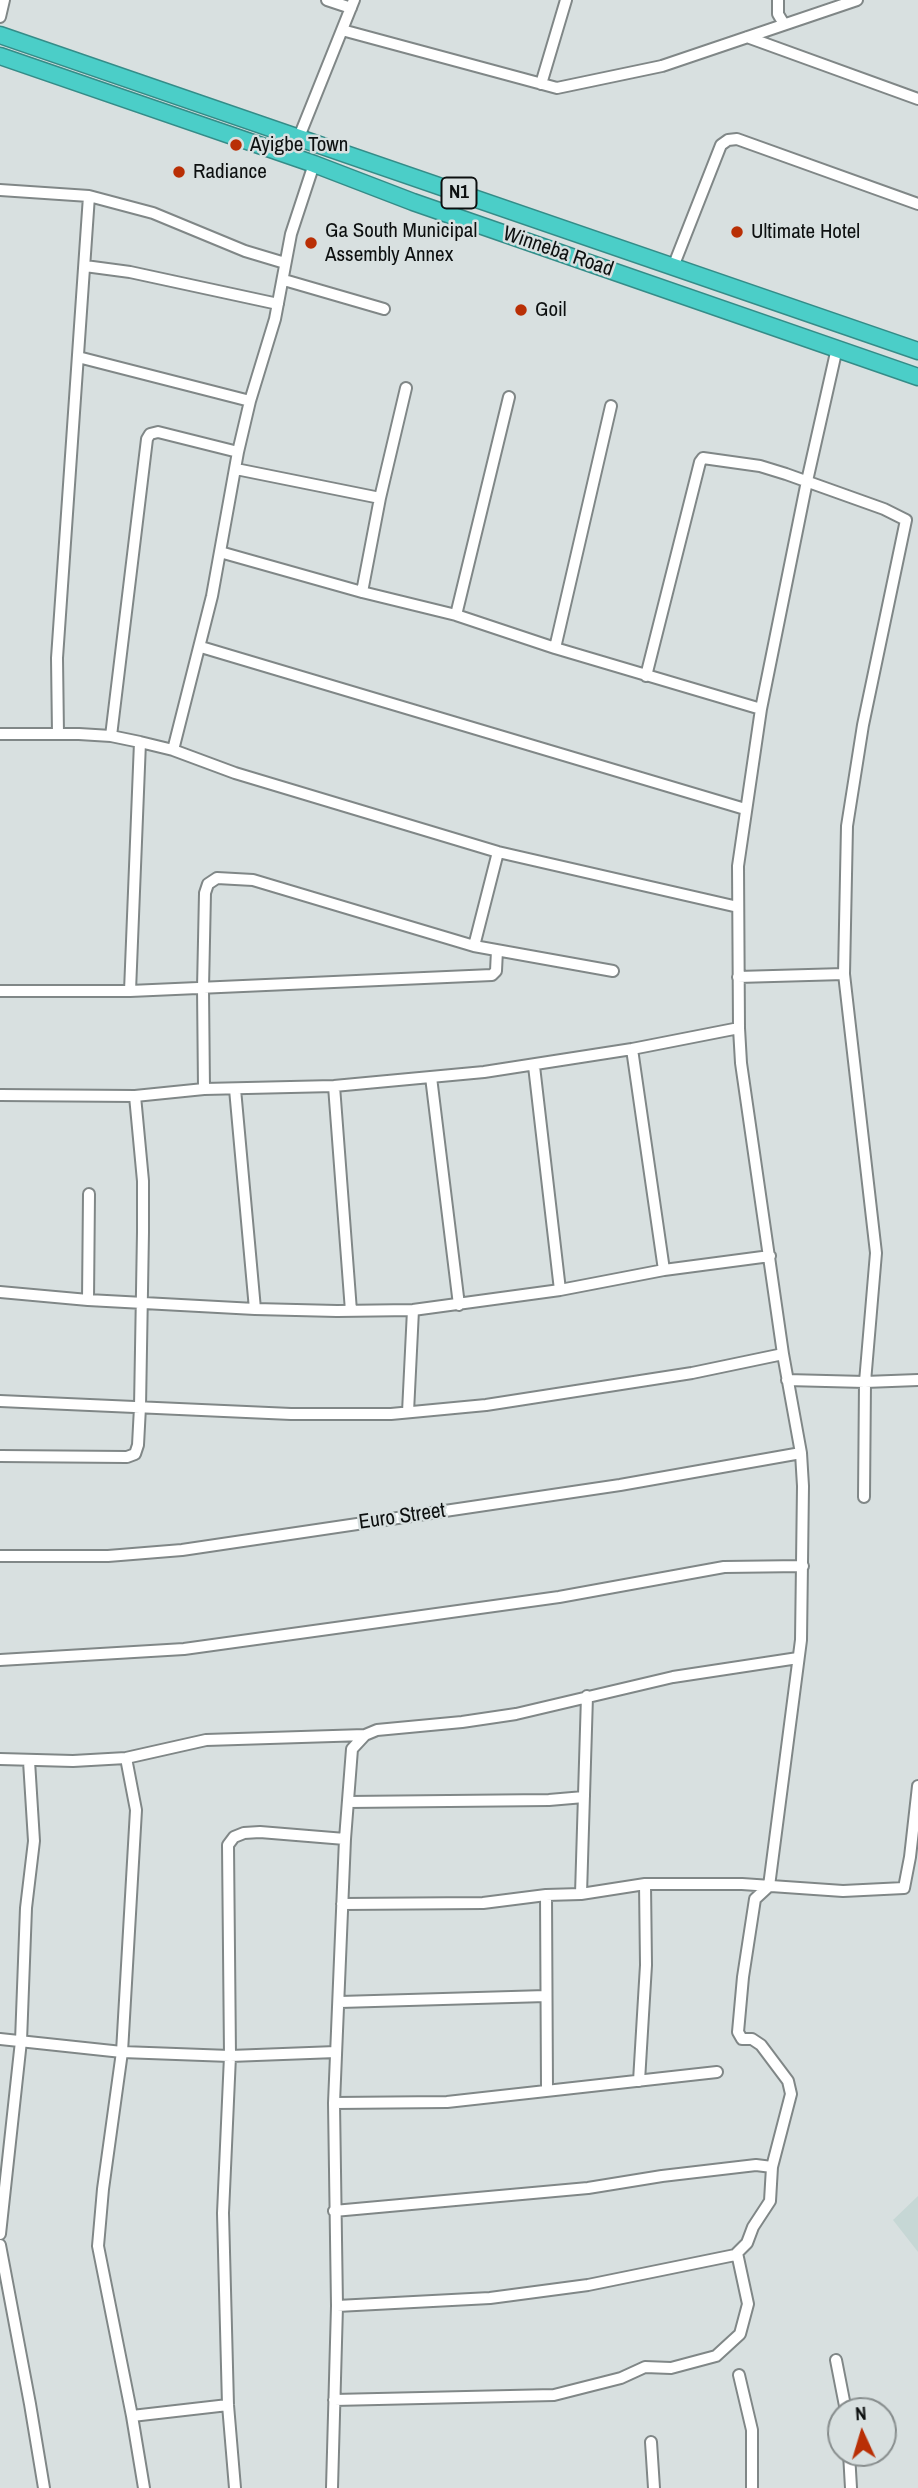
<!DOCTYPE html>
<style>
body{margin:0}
#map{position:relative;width:918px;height:2488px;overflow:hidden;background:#d8e0e0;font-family:"Archivo Narrow",sans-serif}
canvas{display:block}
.north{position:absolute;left:827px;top:2397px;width:70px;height:70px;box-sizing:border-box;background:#d8e0e0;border:2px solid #878d8d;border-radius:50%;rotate:356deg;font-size:19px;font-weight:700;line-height:28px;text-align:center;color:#0d1010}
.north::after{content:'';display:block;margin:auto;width:24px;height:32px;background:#b92f05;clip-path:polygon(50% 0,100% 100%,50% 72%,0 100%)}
</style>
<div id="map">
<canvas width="918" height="2488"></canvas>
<div class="north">N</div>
</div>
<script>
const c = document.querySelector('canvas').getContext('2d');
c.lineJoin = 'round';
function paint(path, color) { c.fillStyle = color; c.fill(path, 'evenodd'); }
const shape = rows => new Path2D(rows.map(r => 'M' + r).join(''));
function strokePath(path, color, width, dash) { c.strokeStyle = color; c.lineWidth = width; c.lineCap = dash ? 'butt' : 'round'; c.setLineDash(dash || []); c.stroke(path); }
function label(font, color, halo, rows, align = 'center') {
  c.font = font + ' "Archivo Narrow",sans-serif'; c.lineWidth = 5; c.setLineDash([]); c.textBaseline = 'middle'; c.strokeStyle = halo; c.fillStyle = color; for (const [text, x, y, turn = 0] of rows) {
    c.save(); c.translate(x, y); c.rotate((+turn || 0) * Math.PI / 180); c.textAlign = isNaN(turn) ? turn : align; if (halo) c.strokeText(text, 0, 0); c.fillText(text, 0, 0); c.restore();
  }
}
paint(shape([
 [918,2196,918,2252,893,2220]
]), '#c6d7d5');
const minor = shape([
 [327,0,351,8],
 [778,0,778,14,784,24],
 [0,17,4,0],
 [342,30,557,88,662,66,857,0],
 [747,37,918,99],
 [541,84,566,0],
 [299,137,354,0],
 [0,190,89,196,153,213,245,251,285,263],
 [85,266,130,272,278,304],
 [673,267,721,145,728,140,737,139,918,204],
 [284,280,384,309],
 [78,357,250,401],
 [236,469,380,498],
 [220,552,362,592,456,615,555,648,761,709],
 [362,592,380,498,406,388],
 [456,615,509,397],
 [201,647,745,809],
 [555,648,611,406],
 [646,676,700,462,703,458,760,466,786,474,884,509,906,520,863,725,847,826,844,974,876,1253,865,1382,864,1497],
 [0,734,79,734,111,736,140,742,173,750,235,773,498,852,738,907],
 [58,734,57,658,89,196],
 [111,736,147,439,150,434,158,432,238,452],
 [173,750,212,596,238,452,250,401,275,319,291,234,314,164],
 [474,946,498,852],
 [738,977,844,974],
 [0,991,130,991,492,975,496,971,497,950],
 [130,991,140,742],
 [632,1049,664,1270],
 [534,1066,560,1290],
 [431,1077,459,1305],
 [334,1086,351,1311],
 [204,1089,203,988,205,893,208,884,217,878,253,880,474,946,613,971],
 [235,1089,255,1309],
 [0,1095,135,1096,204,1089,334,1086,484,1072,632,1049,739,1028],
 [0,1292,88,1300,255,1309,337,1311,413,1310,560,1290,664,1270,770,1256],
 [88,1300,89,1194],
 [787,1380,865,1382,918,1380],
 [0,1401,291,1414,391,1414,486,1405,692,1373,783,1354],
 [408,1412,413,1310],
 [0,1456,127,1457,135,1454,138,1445,140,1407,143,1232,143,1181,135,1096],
 [0,1556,108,1556,182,1550,620,1485,801,1453],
 [0,1660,184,1649,559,1597,724,1567,803,1566],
 [126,1758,136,1810,122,2052,103,2189,98,2246,132,2416,144,2488],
 [0,1759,73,1761,126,1758,206,1740,365,1735],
 [348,1802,549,1800,584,1797],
 [581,1894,587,1696],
 [546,1895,547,2090],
 [342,1904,483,1903,546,1895,581,1894,645,1884,742,1884,843,1891,904,1888,910,1857,918,1786],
 [340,2002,546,1996],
 [0,2039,122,2052,230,2056,336,2052],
 [639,2081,646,1965,645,1884],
 [334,2103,447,2102,717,2072],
 [772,2167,791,2094,788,2081,761,2045,752,2039,742,2039,738,2032,743,1977,755,1899,769,1886,801,1640,803,1486,801,1453,783,1354,741,1063,739,1028,738,866,761,709,807,481,837,348],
 [334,2211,588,2188,662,2176,756,2165,772,2167,770,2201,753,2227,747,2243,735,2255,588,2285,490,2298,337,2306],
 [0,2234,21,2041,26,1908,34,1841,29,1761],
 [0,2245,30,2404,44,2488],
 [836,2360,846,2411],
 [739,2375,752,2430,752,2488],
 [334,2400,554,2395,621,2378,645,2367,671,2368,716,2356,740,2334,748,2304,737,2253],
 [132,2416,228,2405],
 [651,2442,654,2488],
 [849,2453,851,2488],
 [235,2488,228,2405,223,2213,230,2056,228,1845,234,1837,244,1833,260,1832,345,1839],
 [332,2488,337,2306,334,2103,345,1839,352,1749,365,1735,377,1730,462,1722,516,1714,673,1677,798,1658]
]);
const highway = shape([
 [0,35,918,351],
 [0,56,314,164,413,202,918,377]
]);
strokePath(minor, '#808787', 14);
strokePath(highway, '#358c88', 19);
strokePath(minor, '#fff', 10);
strokePath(highway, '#4bcec8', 16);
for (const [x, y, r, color] of [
 [236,145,7,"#b92f05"],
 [179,172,7,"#b92f05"],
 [737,232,7,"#b92f05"],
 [311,243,7,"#b92f05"],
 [521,310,7,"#b92f05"]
]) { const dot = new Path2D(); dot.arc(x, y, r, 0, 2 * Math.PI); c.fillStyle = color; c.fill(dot); strokePath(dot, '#d8e0e0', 2.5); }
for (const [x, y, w] of [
 [459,193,35]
]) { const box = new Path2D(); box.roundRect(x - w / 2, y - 15.5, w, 31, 5); c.fillStyle = '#d8e0e0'; c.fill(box); strokePath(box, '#0d1010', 2); }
label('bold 19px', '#0d1010', null, [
 ["N1",459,193]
]);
label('21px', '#0d1010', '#d8e0e0', [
 ["Ayigbe Town",250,145],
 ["Radiance",193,172],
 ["Ga South Municipal",325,231],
 ["Assembly Annex",325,255],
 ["Ultimate Hotel",751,232],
 ["Goil",535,310]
], 'left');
label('21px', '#0d1010', '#d8e0e0', [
 ["Winneba Road",558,252,19],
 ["Euro Street",402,1517,-8]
]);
</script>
